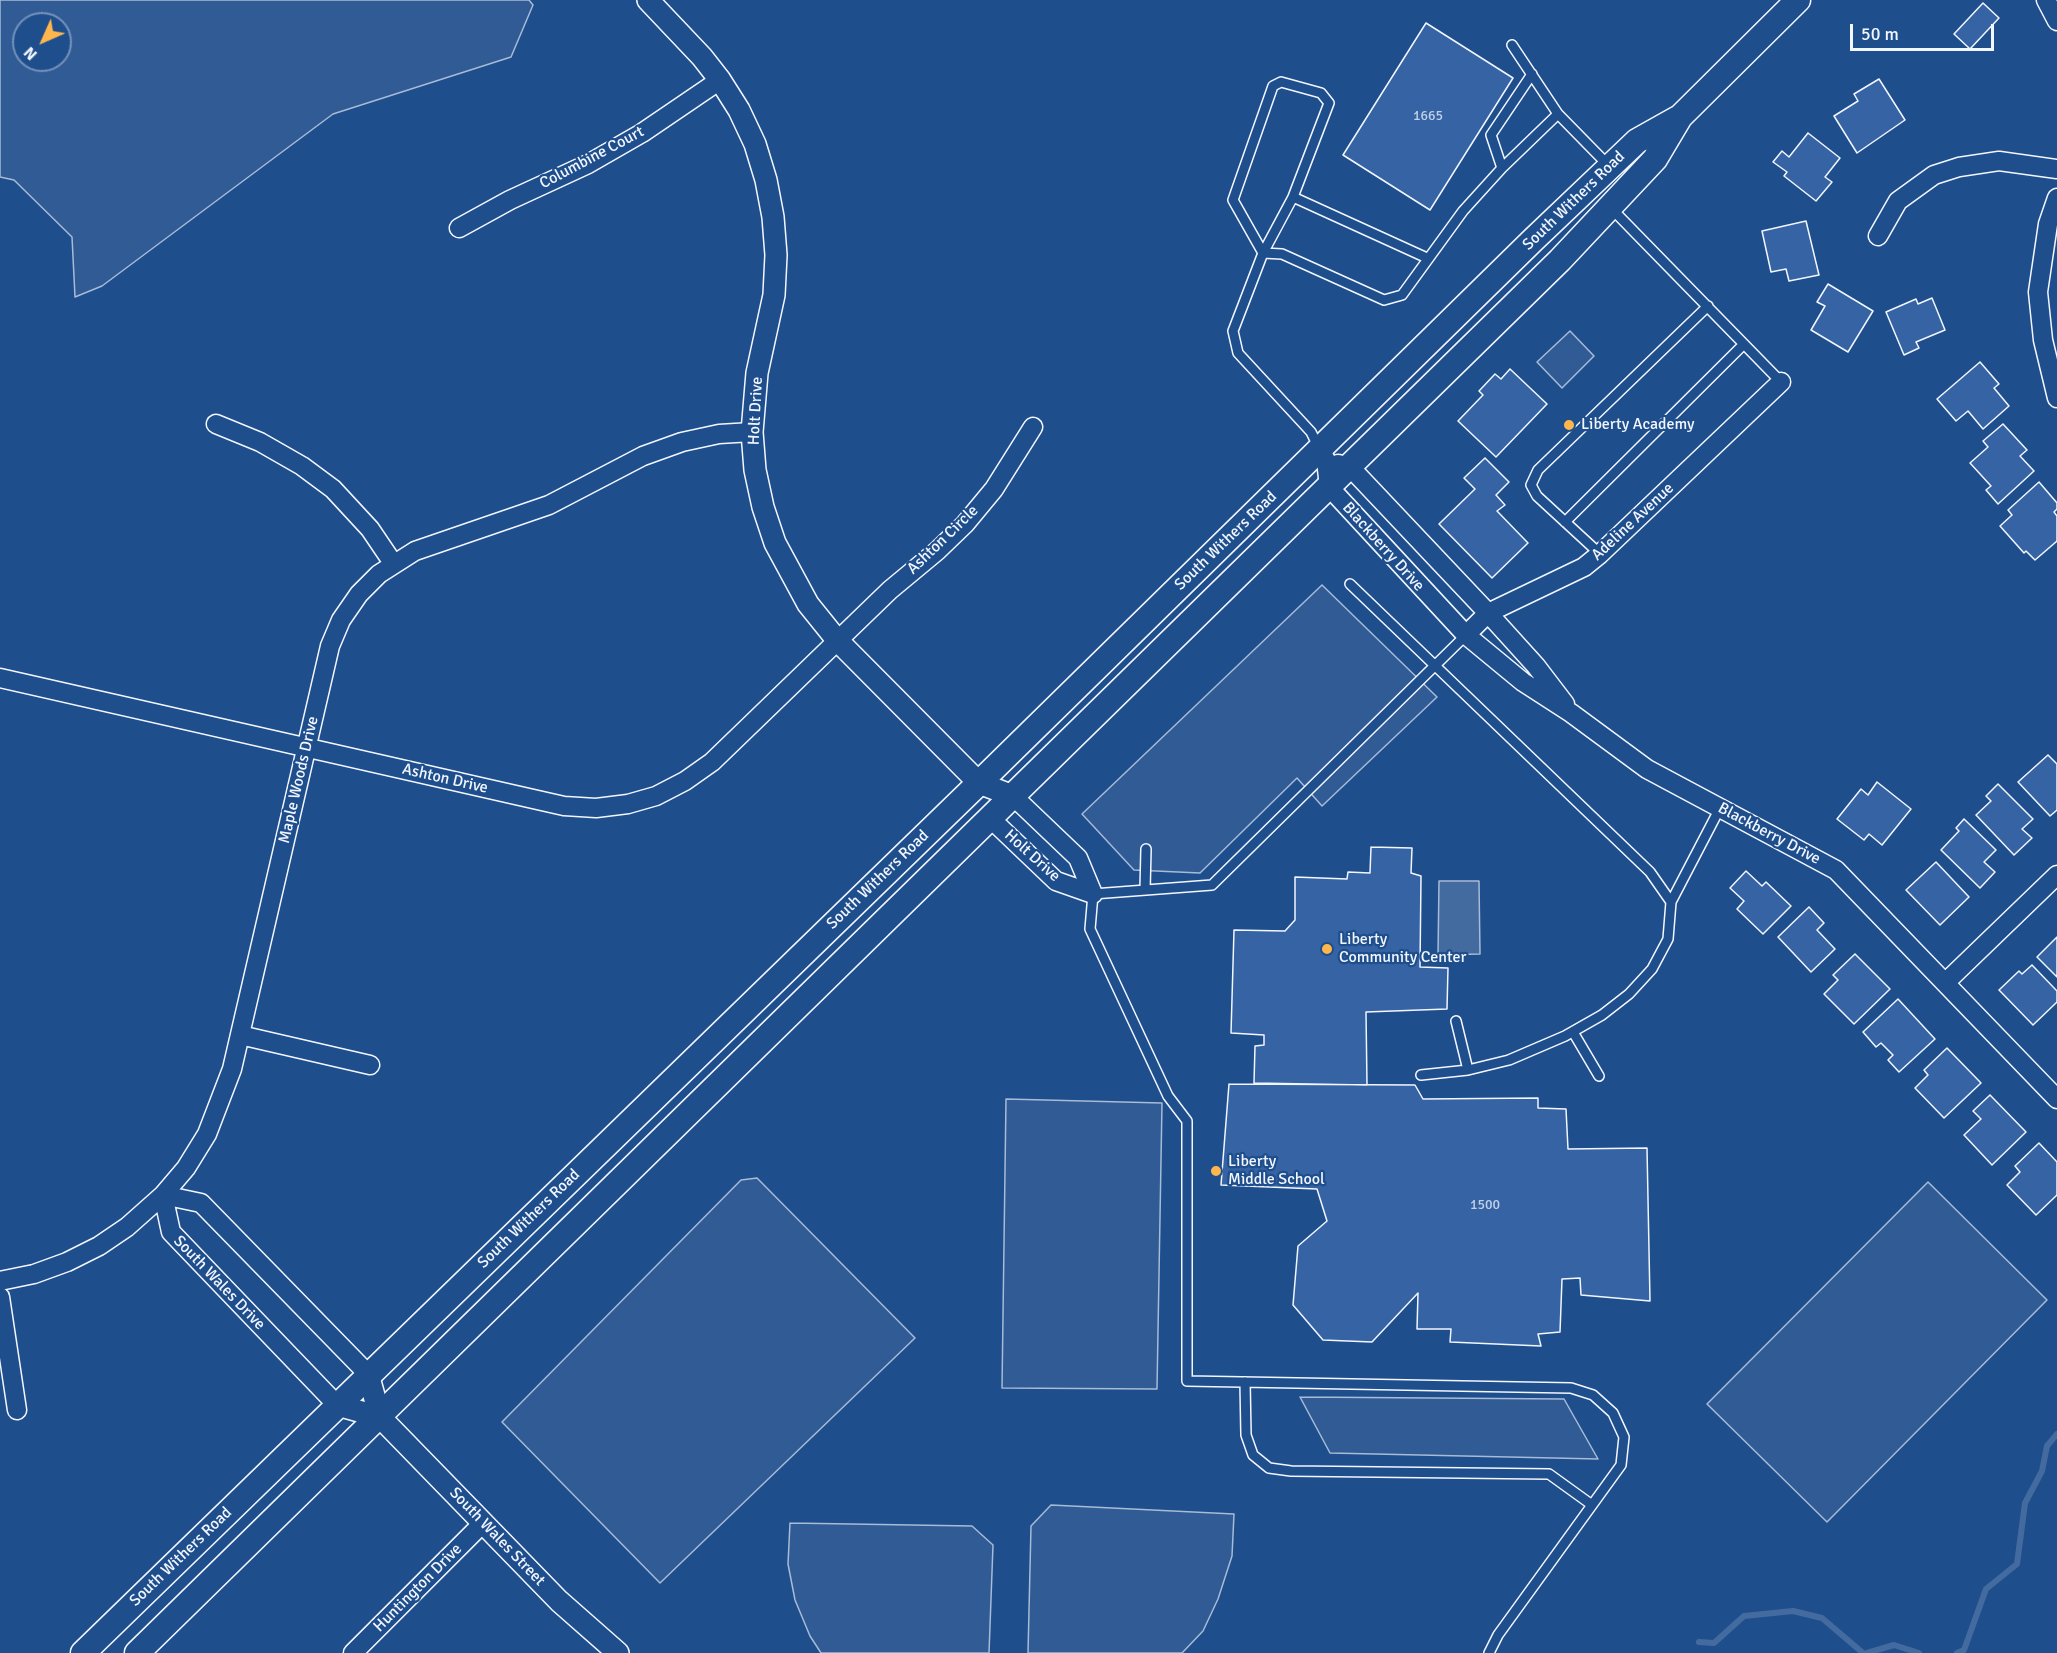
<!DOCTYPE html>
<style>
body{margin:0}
#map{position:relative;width:2057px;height:1653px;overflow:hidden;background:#1f4e8c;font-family:Signika,sans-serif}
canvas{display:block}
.north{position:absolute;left:12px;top:12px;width:60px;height:60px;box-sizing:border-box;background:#1f4e8c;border:2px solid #7391ba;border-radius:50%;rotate:225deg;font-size:16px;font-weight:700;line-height:24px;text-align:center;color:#f2f6ff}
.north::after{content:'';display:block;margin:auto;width:21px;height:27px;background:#ffb74d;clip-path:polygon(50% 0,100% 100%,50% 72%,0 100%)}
.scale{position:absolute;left:1850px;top:24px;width:144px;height:27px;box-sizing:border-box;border:3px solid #f2f6ff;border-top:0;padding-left:8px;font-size:18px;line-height:21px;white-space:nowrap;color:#f2f6ff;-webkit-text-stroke:4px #1f4e8c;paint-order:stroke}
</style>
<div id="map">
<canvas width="2057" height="1653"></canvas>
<div class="north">N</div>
<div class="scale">50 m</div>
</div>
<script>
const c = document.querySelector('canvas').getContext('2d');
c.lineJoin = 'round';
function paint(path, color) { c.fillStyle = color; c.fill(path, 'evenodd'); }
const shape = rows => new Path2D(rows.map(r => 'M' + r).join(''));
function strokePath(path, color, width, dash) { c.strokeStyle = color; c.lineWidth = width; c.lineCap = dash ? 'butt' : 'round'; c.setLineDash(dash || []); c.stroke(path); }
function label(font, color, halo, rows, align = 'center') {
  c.font = font + ' Signika,sans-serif'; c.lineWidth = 4.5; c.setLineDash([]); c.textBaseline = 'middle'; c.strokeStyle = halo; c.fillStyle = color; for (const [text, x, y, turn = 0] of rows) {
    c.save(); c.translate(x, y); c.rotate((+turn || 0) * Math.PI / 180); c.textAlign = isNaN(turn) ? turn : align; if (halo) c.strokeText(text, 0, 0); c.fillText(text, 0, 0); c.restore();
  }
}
const built = shape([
 [0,0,529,0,533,5,511,57,333,114,102,286,75,297,72,237,14,180,0,177,0,0],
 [24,24,60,24,60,60,24,60,24,24],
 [1570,331,1594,356,1562,388,1537,362,1570,331],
 [1322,585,1437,697,1322,806,1297,778,1200,873,1134,870,1082,814,1322,585],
 [1006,1099,1162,1103,1157,1389,1002,1388,1006,1099],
 [757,1178,915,1338,660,1583,502,1422,741,1180,757,1178],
 [1928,1182,2047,1300,1827,1522,1707,1404,1928,1182],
 [1300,1397,1564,1399,1598,1459,1330,1453,1300,1397],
 [1051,1505,1234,1514,1232,1556,1218,1599,1203,1631,1182,1653,1028,1653,1031,1526,1051,1505],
 [790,1523,972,1526,993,1545,989,1653,821,1653,810,1636,795,1600,788,1564,790,1523]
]);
paint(built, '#305b95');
strokePath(built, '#a8bbd7', 1.5);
const water = shape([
 [1439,881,1479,881,1480,954,1438,955,1439,881]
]);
paint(water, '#446ba0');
strokePath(water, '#a8bbd7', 1.5);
strokePath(shape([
 [1699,1642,1714,1643,1744,1616,1793,1611,1822,1618,1863,1653],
 [1867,1653,1894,1645,1919,1653],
 [1957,1653,1964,1650,1986,1589,2017,1564,2025,1503,2042,1471,2047,1446,2057,1434]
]), '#446ba0', 6);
const building = shape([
 [1983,3,1999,18,1970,49,1954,34,1983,3],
 [1426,23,1513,78,1430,210,1343,155,1426,23],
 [1879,79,1905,120,1857,153,1834,116,1858,101,1854,94,1879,79],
 [1808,133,1840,158,1825,177,1832,182,1816,201,1784,176,1787,172,1773,162,1782,151,1789,157,1808,133],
 [1806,221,1819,275,1789,281,1786,269,1771,272,1762,231,1806,221],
 [1828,284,1873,311,1848,352,1811,330,1825,306,1817,302,1828,284],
 [1932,298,1945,330,1916,342,1919,348,1904,355,1886,312,1916,299,1918,304,1932,298],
 [1980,362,1999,384,1994,388,2009,406,1983,429,1968,411,1956,421,1937,399,1980,362],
 [1510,369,1547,404,1496,457,1458,421,1483,395,1479,391,1495,374,1501,379,1510,369],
 [2003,424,2027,450,2020,456,2034,471,1998,504,1986,490,1991,486,1970,463,1988,447,1983,441,2003,424],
 [1485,458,1509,482,1496,495,1505,505,1497,511,1528,543,1492,578,1439,524,1475,489,1464,478,1485,458],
 [2039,482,2057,503,2057,509,2054,512,2057,516,2057,541,2035,560,2026,551,2024,553,2000,526,2012,515,2008,510,2039,482],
 [2048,755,2057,764,2057,810,2050,816,2018,782,2048,755],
 [1877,782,1911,809,1882,845,1869,834,1864,840,1837,819,1861,789,1868,795,1877,782],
 [1998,784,2033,819,2022,829,2032,838,2014,855,1976,815,1991,801,1986,796,1998,784],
 [1964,819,1996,850,1984,862,1995,872,1980,888,1941,850,1959,831,1956,828,1964,819],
 [1371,847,1412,848,1411,873,1421,876,1420,967,1448,968,1447,1009,1366,1012,1367,1085,1254,1083,1255,1046,1264,1045,1264,1035,1231,1033,1234,930,1285,931,1295,920,1295,877,1347,879,1348,872,1370,873,1371,847],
 [1936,862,1969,897,1940,925,1906,890,1936,862],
 [1746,871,1762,886,1766,882,1791,906,1763,934,1737,909,1744,901,1730,888,1746,871],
 [1809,907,1824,923,1817,930,1835,949,1811,972,1778,937,1809,907],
 [2057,937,2057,977,2037,957,2057,937],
 [1855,954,1890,989,1854,1024,1824,994,1838,980,1833,975,1855,954],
 [2032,965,2057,991,2057,1002,2033,1025,1999,990,2019,971,2022,974,2032,965],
 [1898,999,1935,1039,1899,1072,1888,1060,1893,1055,1881,1043,1876,1047,1863,1032,1898,999],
 [1947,1048,1981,1083,1944,1118,1915,1088,1928,1075,1924,1070,1947,1048],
 [1229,1084,1415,1085,1423,1099,1538,1098,1538,1108,1566,1109,1568,1149,1647,1148,1650,1301,1581,1295,1580,1278,1562,1279,1560,1332,1538,1334,1541,1346,1450,1342,1451,1329,1417,1329,1418,1293,1372,1342,1323,1340,1293,1305,1298,1246,1327,1221,1317,1189,1221,1185,1229,1084],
 [1990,1095,2026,1132,1992,1165,1964,1135,1981,1119,1973,1111,1990,1095],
 [2039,1143,2057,1162,2057,1195,2036,1215,2007,1185,2020,1172,2015,1166,2039,1143]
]);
paint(building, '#3563a3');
strokePath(building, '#f2f6ff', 1.5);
const service = shape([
 [1512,45,1558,114],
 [1502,168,1491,135,1532,74],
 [1610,207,1781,382],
 [1263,253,1233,200,1273,86,1281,82,1321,93,1329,103,1293,197,1427,258],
 [1263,253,1293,197],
 [1319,448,1311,432,1238,353,1233,331,1263,253,1282,254,1384,300,1402,295,1463,211,1502,168,1558,114,1610,167],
 [1565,522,1744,344],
 [1600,554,1537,496,1531,485,1538,470,1708,306],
 [1350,584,1650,872,1671,902],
 [1466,635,1212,885,1093,894,1090,929,1168,1096,1187,1121,1187,1381,1571,1388,1593,1395,1613,1413,1624,1437,1621,1465,1498,1635,1489,1653],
 [1145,890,1146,849],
 [1456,1021,1468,1070],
 [1573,1032,1599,1076],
 [1421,1075,1468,1070,1509,1060,1565,1036,1602,1015,1629,994,1652,969,1668,939,1671,902,1720,808],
 [1245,1382,1246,1435,1253,1455,1269,1468,1291,1471,1549,1474,1592,1505]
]);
const minor = shape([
 [2046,0,2057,21],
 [2057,198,2048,224,2038,292,2043,340,2057,398],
 [459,228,510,200,588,164,642,133,720,80],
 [1878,236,1898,201,1934,175,1959,167,1999,161,2057,169],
 [216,424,260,442,302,466,333,489,370,529,393,563],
 [1319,449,1326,460,1329,487,1466,635,1523,682,1571,713,1647,769,1836,870,2057,1099],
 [1338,464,1350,467,1488,613,1536,666,1565,704],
 [1466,635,1488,613,1584,567,1600,554,1781,382],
 [0,678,564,806,596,808,628,804,656,796,685,781,712,762,890,590,937,551,965,524,994,489,1033,427],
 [1013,796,1078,858,1093,894],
 [990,818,1056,881,1093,894],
 [1945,983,2057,875],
 [240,1035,370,1065],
 [0,1281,34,1274,67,1262,99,1246,127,1227,163,1195,186,1168,207,1134,232,1069,330,646,341,620,359,594,379,574,415,551,549,505,643,456,682,442,719,434,752,432],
 [0,1297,17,1410],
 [337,1405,171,1232,163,1195,201,1203,368,1374],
 [353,1653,483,1523]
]);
const tertiary = shape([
 [648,0,702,57,720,80,739,110,755,144,766,180,773,217,776,255,774,295,757,373,752,432,755,470,763,507,775,543,808,604,837,640,979,783,1013,796],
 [368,1374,380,1417,559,1601,618,1653],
 [337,1405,380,1417]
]);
const secondary = shape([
 [83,1653,979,783,1533,240,1637,141,1678,118],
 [137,1653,1560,260,1655,159,1680,117,1798,0]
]);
strokePath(service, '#f2f6ff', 12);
strokePath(minor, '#f2f6ff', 21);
strokePath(tertiary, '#f2f6ff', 24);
strokePath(secondary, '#f2f6ff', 27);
strokePath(service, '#1f4e8c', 9);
strokePath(minor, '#1f4e8c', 18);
strokePath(tertiary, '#1f4e8c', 21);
strokePath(secondary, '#1f4e8c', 24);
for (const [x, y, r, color] of [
 [1569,425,6,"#ffb74d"],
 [1327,949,6,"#ffb74d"],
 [1216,1171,6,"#ffb74d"]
]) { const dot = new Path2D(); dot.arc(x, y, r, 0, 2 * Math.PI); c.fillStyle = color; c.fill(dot); strokePath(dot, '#1f4e8c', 2); }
label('14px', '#c3d1e8', null, [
 ["1665",1428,116],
 ["1500",1485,1205]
]);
label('16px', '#f2f6ff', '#1f4e8c', [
 ["Columbine Court",592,158,-28],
 ["South Withers Road",1574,201,-44],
 ["Holt Drive",756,411,-87],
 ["Adeline Avenue",1633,522,-43],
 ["Ashton Circle",943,540,-44],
 ["South Withers Road",1226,541,-44],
 ["Blackberry Drive",1383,547,48],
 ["Ashton Drive",445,779,13],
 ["Maple Woods Drive",299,780,-77],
 ["Blackberry Drive",1769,834,28],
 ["Holt Drive",1032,856,42],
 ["South Withers Road",878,880,-44],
 ["South Withers Road",529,1219,-44],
 ["South Wales Drive",219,1283,46],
 ["South Wales Street",497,1537,46],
 ["South Withers Road",181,1557,-44],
 ["Huntington Drive",418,1588,-45]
]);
label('16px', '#f2f6ff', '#1f4e8c', [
 ["Liberty Academy",1581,425],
 ["Liberty",1339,940],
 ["Community Center",1339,958],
 ["Liberty",1228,1162],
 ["Middle School",1228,1180]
], 'left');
</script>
